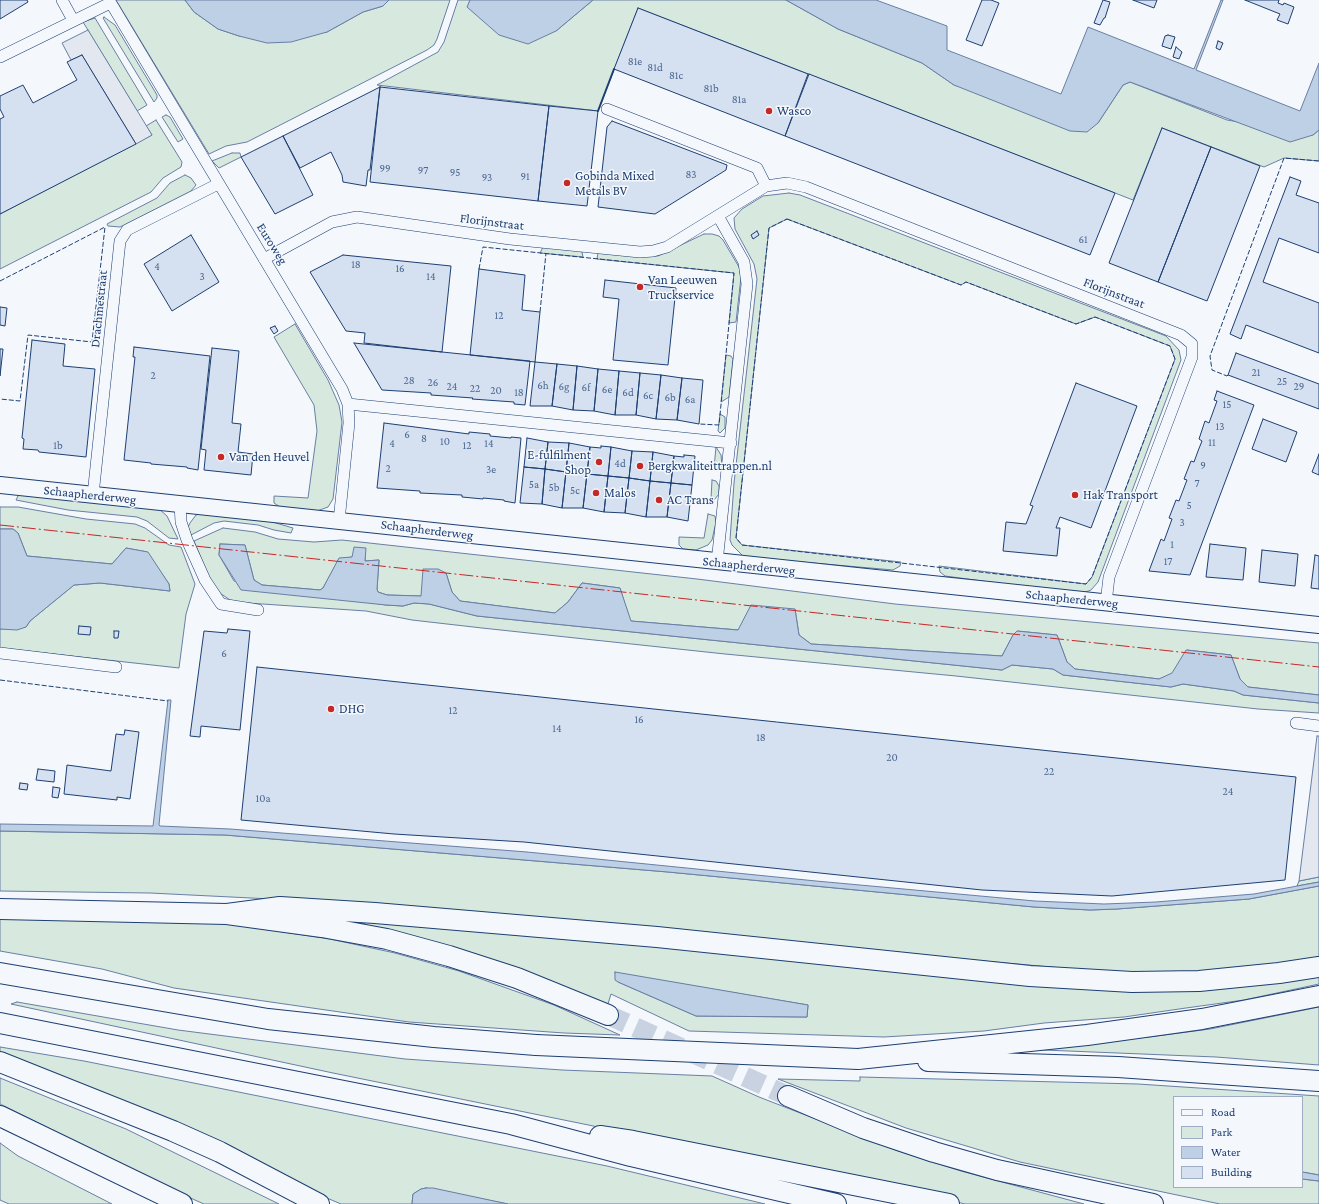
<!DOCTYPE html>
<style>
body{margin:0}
#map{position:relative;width:1319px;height:1204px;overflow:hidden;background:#f4f7fb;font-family:"Crimson Pro",serif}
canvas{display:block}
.legend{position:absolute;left:1173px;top:1096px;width:130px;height:92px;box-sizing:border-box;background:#f4f7fb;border:1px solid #9eadc5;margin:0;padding:5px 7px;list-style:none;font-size:12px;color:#1d3f73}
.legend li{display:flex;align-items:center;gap:8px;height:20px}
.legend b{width:20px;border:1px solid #9eadc5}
</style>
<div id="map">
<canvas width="1319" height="1204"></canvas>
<ul class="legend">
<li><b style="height:5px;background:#f4f7fb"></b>Road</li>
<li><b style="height:11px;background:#d7e8df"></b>Park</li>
<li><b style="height:11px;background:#bed0e5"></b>Water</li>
<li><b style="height:11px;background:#d5e0f0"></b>Building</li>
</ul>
</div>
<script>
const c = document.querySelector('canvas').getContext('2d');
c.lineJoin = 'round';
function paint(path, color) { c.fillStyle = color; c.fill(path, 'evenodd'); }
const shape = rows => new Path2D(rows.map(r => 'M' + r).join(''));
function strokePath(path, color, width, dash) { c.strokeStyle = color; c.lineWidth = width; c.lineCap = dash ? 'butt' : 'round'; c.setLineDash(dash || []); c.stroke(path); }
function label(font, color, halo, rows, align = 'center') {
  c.font = font + ' "Crimson Pro",serif'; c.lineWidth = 3; c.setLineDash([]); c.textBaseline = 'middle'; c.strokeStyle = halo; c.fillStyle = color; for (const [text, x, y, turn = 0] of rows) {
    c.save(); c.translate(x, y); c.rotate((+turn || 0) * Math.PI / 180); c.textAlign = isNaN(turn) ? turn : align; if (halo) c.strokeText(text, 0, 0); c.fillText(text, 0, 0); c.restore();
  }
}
const green = shape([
 [116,0,185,0,194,12,218,29,239,36,327,32,363,12,383,6,389,0,450,0,437,39,434,45,427,50,247,142,226,146,209,154,116,0],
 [458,0,470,0,468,7,556,31,593,0,786,0,838,29,922,63,954,85,1098,123,1123,85,1130,82,1227,120,1313,135,1319,130,1319,161,1284,158,1264,167,1162,128,1133,200,638,8,598,111,377,85,438,52,444,42,458,0],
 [104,17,115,25,157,95,157,98,154,102,103,18,104,17],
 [95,18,147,105,137,111,83,22,95,18],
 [166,115,170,117,183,139,178,142,162,117,166,115],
 [156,120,182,162,181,167,163,178,151,192,0,269,0,214,152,135,146,126,156,120],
 [232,153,240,153,241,157,219,168,212,161,232,153],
 [185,175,191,178,196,185,191,191,120,227,108,226,107,224,157,198,170,183,185,175],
 [789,193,800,195,1166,336,1179,350,1181,360,1098,582,1091,590,1080,594,945,576,940,572,939,566,1086,584,1092,577,1175,359,1170,346,1095,317,1076,324,966,282,961,285,787,219,769,228,736,538,742,545,901,562,900,566,893,570,744,557,732,545,730,540,734,483,757,279,754,264,735,229,734,218,742,209,763,196,789,193],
 [704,234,712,234,719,236,723,240,739,267,741,277,736,322,729,323,734,273,597,259,598,253,658,256,704,234],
 [543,247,577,249,582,252,583,257,540,253,543,247],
 [295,324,328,380,339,405,342,422,333,499,328,507,317,511,280,507,274,503,274,496,308,498,317,431,314,405,274,337,295,324],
 [726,355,731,356,733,359,729,397,721,402,726,355],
 [720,414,725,417,725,428,720,433,718,431,720,414],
 [716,447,721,455,722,465,718,469,714,468,716,447],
 [712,480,716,481,719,486,719,494,714,500,711,499,712,480],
 [19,494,159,509,167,516,178,539,169,538,147,521,137,517,68,510,16,500,19,494],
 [0,507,18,507,86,519,135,524,145,528,169,545,181,547,195,584,186,614,179,668,0,648,0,629,26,627,30,621,74,585,100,583,170,591,169,584,147,552,126,548,112,564,27,556,18,533,13,529,0,529,0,507],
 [203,513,269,521,293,528,291,533,274,530,258,525,224,521,214,523,191,535,188,527,190,523,196,515,203,513],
 [708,514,715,516,716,522,712,540,708,545,696,550,683,549,679,545,679,537,704,538,708,514],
 [223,528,255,532,278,539,314,542,342,540,460,553,697,579,895,604,1319,643,1319,695,1248,687,1240,679,1231,655,1187,650,1172,674,1159,679,1075,669,1067,662,1057,635,1017,631,1013,635,1002,656,811,644,799,635,795,609,739,630,630,621,620,588,582,583,568,602,555,613,460,601,452,592,446,573,421,596,387,595,378,592,377,589,379,560,365,561,365,548,352,557,339,559,323,588,320,590,262,585,254,580,245,545,220,544,219,555,234,581,386,605,403,606,414,603,429,604,477,616,1002,670,1012,665,1053,669,1063,675,1171,687,1183,684,1234,691,1243,695,1319,703,1319,713,1258,709,956,676,725,654,482,628,412,620,366,611,233,602,214,589,194,541,223,528],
 [0,831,225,835,668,872,1034,907,1090,910,1117,909,1249,899,1319,886,1319,962,1292,966,1156,974,1073,969,312,901,150,893,0,891,0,831],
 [1319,877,1319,882,1297,886,1299,881,1319,877],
 [0,917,216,922,330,939,395,953,459,971,554,1005,620,1035,564,1033,409,1022,174,988,102,969,0,951,0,917],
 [365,917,1041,983,1319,972,1319,984,1244,1000,1186,1008,1124,1017,1044,1023,984,1031,884,1037,689,1031,611,994,607,1007,364,927,365,917],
 [615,973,808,1005,807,1017,696,1016,618,982,615,973],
 [17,1002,178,1030,405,1059,562,1070,712,1076,759,1097,898,1151,961,1171,1084,1204,965,1204,898,1188,333,1073,11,1004,17,1002],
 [1319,1007,1319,1065,1216,1057,1019,1049,1149,1037,1210,1029,1319,1007],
 [0,1047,84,1061,607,1166,765,1204,508,1204,426,1188,421,1189,413,1194,412,1204,341,1204,0,1058,0,1047],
 [860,1077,1138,1084,1319,1096,1319,1175,1302,1172,1302,1097,1174,1097,1174,1187,1302,1187,1302,1179,1319,1181,1319,1204,1220,1204,1020,1162,906,1128,778,1079,860,1081,860,1077],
 [0,1078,126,1129,279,1204,204,1204,177,1192,0,1104,0,1078],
 [0,1143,18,1156,112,1204,9,1204,0,1200,0,1143]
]);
paint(green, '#d7e8df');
strokePath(green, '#687fa3', 1);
const parking = shape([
 [88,30,152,135,136,144,82,55,71,60,62,43,88,30],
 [1317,736,1319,736,1319,877,1299,881,1317,736]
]);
paint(parking, '#e3e8f0');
strokePath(parking, '#687fa3', 1);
const water = shape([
 [185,0,389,0,383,6,363,12,327,32,291,42,267,43,239,36,218,29,194,12,185,0],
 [470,0,593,0,556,31,528,44,499,35,467,7,470,0],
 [786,0,876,0,947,26,947,50,1061,94,1088,27,1194,69,1221,0,1223,0,1196,70,1300,111,1319,63,1319,130,1313,135,1290,142,1130,82,1123,85,1098,123,1087,132,1070,131,954,85,922,63,838,29,786,0],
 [0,529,13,529,18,533,27,556,112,564,126,548,148,552,169,584,170,591,100,583,74,585,30,621,26,627,17,630,0,629,0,529],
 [220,544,245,545,254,580,262,585,320,590,323,588,339,558,352,557,354,547,366,548,365,561,379,560,377,589,378,592,387,595,421,596,423,569,438,569,446,573,452,592,460,601,555,613,568,602,582,583,620,588,631,621,738,630,751,605,795,609,799,635,811,644,1002,656,1013,635,1017,631,1057,635,1067,662,1075,669,1159,679,1172,673,1186,650,1231,655,1240,679,1248,687,1319,695,1319,703,1243,695,1234,691,1183,684,1171,687,1063,675,1053,669,1012,665,1002,670,477,616,429,604,414,603,403,606,386,605,241,590,219,555,220,544],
 [168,700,171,700,159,825,160,826,230,829,527,852,816,881,1035,901,1104,904,1156,902,1254,894,1319,882,1319,886,1249,899,1117,909,1090,910,1034,907,668,872,225,835,0,831,0,824,153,826,168,700],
 [615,972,808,1005,807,1017,696,1016,618,982,615,980,615,972],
 [1302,1172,1319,1175,1319,1181,1302,1179,1302,1172],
 [426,1188,433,1188,508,1204,412,1204,413,1194,421,1189,426,1188]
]);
paint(water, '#bed0e5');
strokePath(water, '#687fa3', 1);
const building = shape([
 [0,0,27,0,28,2,0,19,0,0],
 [982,0,991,0,999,3,982,46,966,40,982,0],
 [1103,0,1110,2,1105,18,1104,18,1100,25,1094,23,1103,0],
 [1133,0,1157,0,1154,8,1133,0],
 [1245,0,1279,0,1278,3,1283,5,1284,3,1294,7,1288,24,1277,20,1280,14,1245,0],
 [638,8,808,74,785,136,614,69,638,8],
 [1168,35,1175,37,1171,49,1162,46,1165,36,1168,35],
 [1218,41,1223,43,1220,50,1216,48,1218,41],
 [1176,47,1182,52,1179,59,1173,57,1176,47],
 [82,55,136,144,0,214,0,119,4,117,0,109,0,96,23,85,33,103,77,80,67,62,82,55],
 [809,74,1115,193,1090,255,785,136,809,74],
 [380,87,549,106,538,201,370,182,380,87],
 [380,87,370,170,368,170,366,186,343,182,342,175,331,152,300,168,283,136,380,87],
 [549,106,598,111,587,206,538,201,549,106],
 [612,121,727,165,726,170,655,214,598,207,607,127,612,121],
 [1162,128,1211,147,1158,282,1109,263,1162,128],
 [283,136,313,195,275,214,241,157,283,136],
 [1211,147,1260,166,1207,301,1158,282,1211,147],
 [1290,177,1301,181,1296,195,1319,203,1319,253,1279,238,1263,282,1319,303,1319,353,1246,325,1241,339,1230,334,1290,177],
 [757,231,759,235,753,239,751,235,757,231],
 [191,235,219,282,172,311,144,264,191,235],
 [343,255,451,266,442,352,364,343,365,333,346,331,310,272,343,255],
 [479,269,525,275,522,310,540,312,535,362,470,355,479,269],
 [605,280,676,288,668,365,613,360,619,299,603,297,605,280],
 [0,307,7,308,5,326,0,325,0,307],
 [275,326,278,331,274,334,270,328,275,326],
 [32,340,65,344,63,366,95,369,86,457,39,452,38,450,23,449,24,439,22,438,32,340],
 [354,343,530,361,525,405,514,404,514,402,472,399,473,398,431,395,431,393,382,390,354,343],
 [134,347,210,356,198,470,187,468,187,467,151,464,151,463,124,460,135,357,133,357,134,347],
 [212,348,239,351,232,423,241,424,238,452,253,454,251,475,204,470,206,450,201,449,212,348],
 [0,349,3,349,0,376,0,349],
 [1236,353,1319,384,1319,409,1228,375,1236,353],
 [535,362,557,364,552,406,530,406,535,362],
 [557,364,577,366,573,410,552,406,557,364],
 [577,366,598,369,594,411,573,410,577,366],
 [598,369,619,371,615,415,594,411,598,369],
 [619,371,640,373,636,415,615,415,619,371],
 [640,373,661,375,656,419,636,415,640,373],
 [661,375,682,378,677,420,656,419,661,375],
 [682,378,703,380,699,424,677,420,682,378],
 [1076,383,1137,406,1091,528,1060,517,1056,528,1060,528,1057,556,1003,551,1006,522,1026,524,1033,506,1030,505,1076,383],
 [1217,391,1254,405,1190,575,1149,571,1161,539,1164,541,1172,519,1169,518,1176,500,1179,501,1187,480,1184,479,1191,461,1194,462,1198,451,1202,441,1199,439,1205,421,1209,423,1217,401,1214,400,1217,391],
 [1263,419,1297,432,1286,462,1252,449,1263,419],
 [384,423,469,434,469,432,490,434,490,436,511,438,511,437,521,438,515,503,504,501,504,500,483,498,483,499,462,497,462,495,420,493,420,491,377,488,384,423],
 [527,438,548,442,545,469,524,467,527,438],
 [548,442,569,443,566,472,545,469,548,442],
 [569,443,590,447,587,474,566,472,569,443],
 [601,446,611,447,608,476,587,474,590,447,601,448,601,446],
 [611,447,632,451,629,478,608,476,611,447],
 [632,451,653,452,650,481,629,478,632,451],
 [653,452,674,456,671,483,650,481,653,452],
 [1319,454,1319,475,1312,472,1319,454],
 [684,455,695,456,692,485,671,483,674,456,684,457,684,455],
 [284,456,295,457,295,461,284,460,284,456],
 [524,467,545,469,542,504,520,503,524,467],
 [545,469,566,472,562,508,542,504,545,469],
 [566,472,587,474,583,508,562,508,566,472],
 [587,474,608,476,604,512,583,508,587,474],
 [608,476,629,478,625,513,604,512,608,476],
 [629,478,650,481,646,517,625,513,629,478],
 [650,481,671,483,667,517,646,517,650,481],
 [671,483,692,485,688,521,667,517,671,483],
 [1210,544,1246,548,1243,580,1206,577,1210,544],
 [1262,550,1298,554,1295,586,1259,582,1262,550],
 [1315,555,1319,556,1319,589,1311,588,1315,555],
 [79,626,91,627,90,635,78,634,79,626],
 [228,629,250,631,240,730,201,726,200,737,190,736,204,631,227,633,228,629],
 [114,631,119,631,118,638,114,638,114,631],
 [257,667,1296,777,1285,880,1112,896,982,890,524,842,394,834,241,820,257,667],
 [125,730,139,732,130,799,117,797,117,800,64,794,67,765,111,771,116,734,124,735,125,730],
 [38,769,55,771,54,782,36,780,38,769],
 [20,783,28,784,27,790,19,789,20,783],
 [53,787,60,788,58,798,52,797,53,787]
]);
paint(building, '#d5e0f0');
strokePath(building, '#1d3f73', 1);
strokePath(shape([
 [608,1015,788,1096]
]), '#c9d2e0', 20, [20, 10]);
const street = shape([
 [62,0,73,20],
 [109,0,342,389,348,404,349,423,339,521],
 [0,57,110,3],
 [607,109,757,168,766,186],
 [264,259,332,222,357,217,510,239,640,252,653,251,667,247,766,186,787,183,806,187,1181,335,1192,344,1192,357,1109,577,1106,603],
 [348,404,731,443],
 [93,495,120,241,127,230,218,184],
 [180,504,181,522,187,540,205,580,221,604,258,610],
 [717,562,747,284,744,262,718,216],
 [0,653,116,667],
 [1296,723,1319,726]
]);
const secondary = shape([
 [0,485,1319,625]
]);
const highway = shape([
 [0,909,227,914,322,927,387,939,449,956,517,978,608,1015],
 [227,914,280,907,375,913,657,937,1030,976,1132,982,1199,981,1279,973,1319,967],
 [0,973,268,1019,434,1037,536,1045],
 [0,1023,511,1124,631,1156,836,1204],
 [858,1059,1087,1035,1202,1019,1319,996],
 [928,1061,1118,1067,1319,1081],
 [0,1062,173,1131,220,1152,319,1204],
 [788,1096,863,1128,934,1152,997,1170,1153,1204],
 [0,1116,182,1204],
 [600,1136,633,1141,949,1204]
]);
strokePath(street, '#1d3f73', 12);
strokePath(secondary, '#1d3f73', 18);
strokePath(highway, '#1d3f73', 22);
strokePath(street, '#f4f7fb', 11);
strokePath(secondary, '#f4f7fb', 16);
strokePath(highway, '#f4f7fb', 20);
const highwayBridge = shape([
 [536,1045,858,1059]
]);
strokePath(highwayBridge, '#1d3f73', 22, []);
strokePath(highwayBridge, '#f4f7fb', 20);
strokePath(shape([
 [787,219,961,285,966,282,1076,324,1095,317,1170,346,1175,359,1092,577,1086,584,742,545,736,538,769,228,787,219],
 [479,269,483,247,734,273,719,425,699,424],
 [0,281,105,227,92,342,28,335,20,401,0,399],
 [540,312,546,253],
 [1228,375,1227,376,1212,370,1210,356,1284,158,1319,161],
 [0,680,168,701]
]), '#1d3f73', 1, [5, 2]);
strokePath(shape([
 [598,111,614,69]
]), '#1d3f73', 2);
strokePath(shape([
 [0,525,1319,667]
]), '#c62828', 1, [14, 3, 2, 3]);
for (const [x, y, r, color] of [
 [769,111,4,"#c62828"],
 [567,183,4,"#c62828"],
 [640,287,4,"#c62828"],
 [221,457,4,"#c62828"],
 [599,462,4,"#c62828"],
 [640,466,4,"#c62828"],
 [596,493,4,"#c62828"],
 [1075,495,4,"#c62828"],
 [659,500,4,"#c62828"],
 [331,709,4,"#c62828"]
]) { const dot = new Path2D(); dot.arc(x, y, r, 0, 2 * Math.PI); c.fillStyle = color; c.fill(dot); strokePath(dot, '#f4f7fb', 1.5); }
label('11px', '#4b6792', null, [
 ["81e",635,62],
 ["81d",655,68],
 ["81c",676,76],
 ["81b",711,89],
 ["81a",739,100],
 ["99",385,169],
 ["97",423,171],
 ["95",455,173],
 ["83",691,175],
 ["91",525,177],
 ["93",487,178],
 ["61",1083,240],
 ["18",356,265],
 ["4",157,267],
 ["16",400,269],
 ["3",202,277],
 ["14",431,277],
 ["12",499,316],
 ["21",1256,373],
 ["2",153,376],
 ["28",409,381],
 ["25",1282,382],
 ["26",433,383],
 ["6h",543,386],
 ["24",452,387],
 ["6g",564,387],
 ["29",1299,387],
 ["6f",586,388],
 ["22",475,389],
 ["6e",607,390],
 ["20",496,391],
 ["18",519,393],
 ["6d",628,393],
 ["6c",648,396],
 ["6b",670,398],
 ["6a",690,400],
 ["15",1227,405],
 ["13",1220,427],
 ["6",407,435],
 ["8",424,439],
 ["10",445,442],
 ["11",1212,443],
 ["4",392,444],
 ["14",489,444],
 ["1b",58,446],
 ["12",467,446],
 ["4d",620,464],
 ["9",1203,466],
 ["2",388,469],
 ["3e",491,470],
 ["7",1197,484],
 ["5a",534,485],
 ["5b",554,488],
 ["5c",575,491],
 ["5",1189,506],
 ["3",1182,523],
 ["1",1172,545],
 ["17",1168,562],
 ["6",224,654],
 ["12",453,711],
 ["16",639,720],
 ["14",557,729],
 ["18",761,738],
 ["20",892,758],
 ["22",1049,772],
 ["24",1228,792],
 ["10a",263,799]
]);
label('13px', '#1d3f73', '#f4f7fb', [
 ["Wasco",777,111],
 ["Gobinda Mixed",575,176],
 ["Metals BV",575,191],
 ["Van Leeuwen",648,280],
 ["Truckservice",648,295],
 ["E-fulfilment",591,455,"right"],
 ["Shop",591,470,"right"],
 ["Van den Heuvel",229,457],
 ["Bergkwaliteittrappen.nl",648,466],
 ["Malos",604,493],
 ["Hak Transport",1083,495],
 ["AC Trans",667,500],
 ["DHG",339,709]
], 'left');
label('13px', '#1d3f73', '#f4f7fb', [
 ["Florijnstraat",492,222,7],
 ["Euroweg",272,244,58],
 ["Florijnstraat",1114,293,21],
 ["Drachmestraat",99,309,-84],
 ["Schaapherderweg",90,495,6],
 ["Schaapherderweg",427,530,7],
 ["Schaapherderweg",749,566,6],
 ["Schaapherderweg",1072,599,6]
]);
</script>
